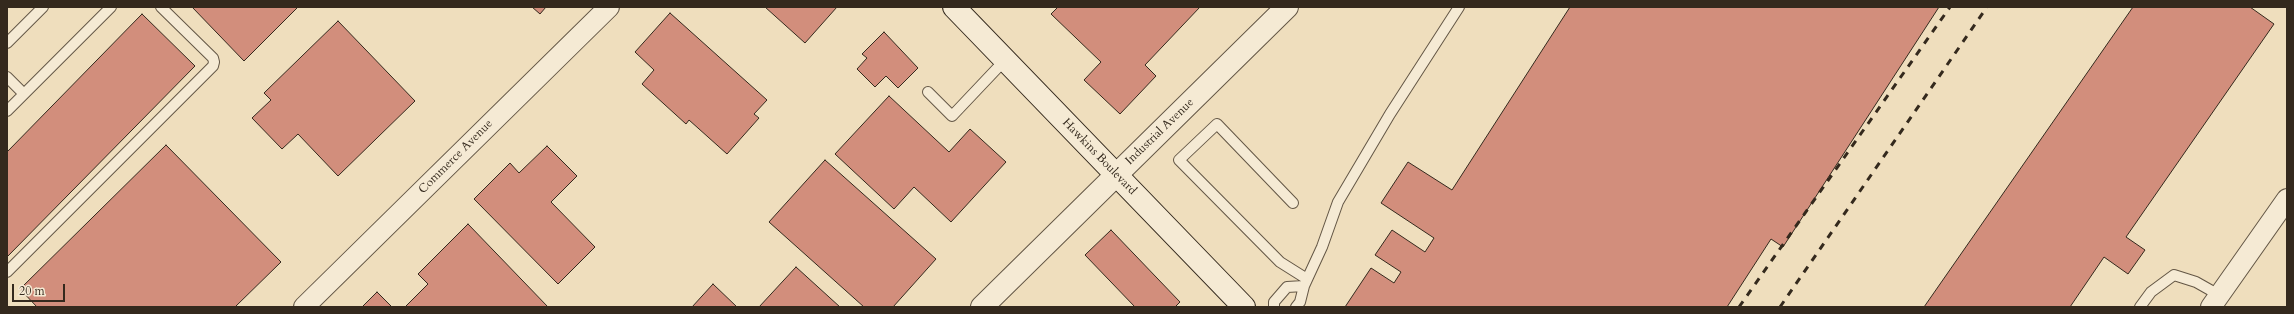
<!DOCTYPE html>
<style>
body{margin:0}
#map{position:relative;width:2294px;height:314px;overflow:hidden;background:#efdebd;font-family:Cardo,serif}
canvas{display:block}
.frame{position:absolute;inset:0;border:8px solid #34291d;pointer-events:none}
.scale{position:absolute;left:12px;top:284px;width:53px;height:18px;box-sizing:border-box;border:2px solid #34291d;border-top:0;padding-left:5px;font-size:12px;line-height:14px;white-space:nowrap;color:#34291d;-webkit-text-stroke:3px #f5ead4;paint-order:stroke}
</style>
<div id="map">
<canvas width="2294" height="314"></canvas>
<div class="frame"></div>
<div class="scale">20 m</div>
</div>
<script>
const c = document.querySelector('canvas').getContext('2d');
c.lineJoin = 'round';
function paint(path, color) { c.fillStyle = color; c.fill(path, 'evenodd'); }
const shape = rows => new Path2D(rows.map(r => 'M' + r).join(''));
function strokePath(path, color, width, dash) { c.strokeStyle = color; c.lineWidth = width; c.lineCap = dash ? 'butt' : 'round'; c.setLineDash(dash || []); c.stroke(path); }
function label(font, color, halo, rows, align = 'center') {
  c.font = font + ' Cardo,serif'; c.lineWidth = 4; c.setLineDash([]); c.textBaseline = 'middle'; c.strokeStyle = halo; c.fillStyle = color; for (const [text, x, y, turn = 0] of rows) {
    c.save(); c.translate(x, y); c.rotate((+turn || 0) * Math.PI / 180); c.textAlign = isNaN(turn) ? turn : align; if (halo) c.strokeText(text, 0, 0); c.fillText(text, 0, 0); c.restore();
  }
}
const building = shape([
 [192,7,298,7,244,61,192,7],
 [532,7,546,7,540,14,532,7],
 [765,7,837,7,805,43,765,7],
 [1058,7,1200,7,1145,65,1156,76,1120,114,1084,80,1101,62,1051,14,1058,7],
 [1570,7,1939,7,1783,247,1771,239,1727,307,1345,307,1371,268,1394,283,1401,272,1375,255,1392,230,1425,252,1434,238,1381,203,1408,162,1452,190,1570,7],
 [2133,7,2250,7,2274,24,2126,237,2145,250,2128,274,2104,257,2070,307,1924,307,2133,7],
 [670,13,767,100,754,114,759,118,727,154,689,120,686,124,642,84,654,70,635,52,670,13],
 [142,14,195,66,7,257,7,152,142,14],
 [338,21,415,101,338,176,298,134,282,149,252,118,271,100,264,93,338,21],
 [884,32,918,68,898,88,886,76,875,87,857,69,867,58,862,54,884,32],
 [889,96,949,152,970,129,1006,162,951,222,914,187,894,209,835,154,889,96],
 [166,145,281,262,235,307,37,307,20,289,166,145],
 [547,146,577,176,551,202,595,247,558,284,474,199,510,163,519,173,547,146],
 [825,160,936,259,893,307,864,307,769,222,825,160],
 [468,224,548,307,405,307,428,284,418,274,468,224],
 [1111,230,1180,302,1175,307,1135,307,1085,255,1111,230],
 [796,267,840,307,759,307,796,267],
 [713,284,737,307,692,307,713,284],
 [377,292,392,307,362,307,377,292]
]);
paint(building, '#d28e7c');
strokePath(building, '#34291d', 1);
const service = shape([
 [7,43,43,7],
 [7,77,24,94],
 [928,92,952,116,1005,60],
 [7,111,111,7],
 [1293,203,1217,124,1179,160,1280,262,1307,279],
 [7,272,213,66,214,62,213,58,161,7],
 [1274,307,1274,302,1287,287,1304,286],
 [1296,307,1300,302,1304,286,1322,247,1338,202,1390,114,1459,7],
 [2140,307,2151,292,2174,275,2196,282,2219,295]
]);
const minor = shape([
 [304,307,609,7],
 [2211,307,2287,199]
]);
const tertiary = shape([
 [982,307,1287,7]
]);
const secondary = shape([
 [954,7,1244,307]
]);
strokePath(service, '#635645', 12);
strokePath(minor, '#635645', 22);
strokePath(tertiary, '#635645', 24);
strokePath(secondary, '#34291d', 24);
strokePath(service, '#f5ead4', 10);
strokePath(minor, '#f5ead4', 20);
strokePath(tertiary, '#f5ead4', 22);
strokePath(secondary, '#f5ead4', 22);
strokePath(shape([
 [1739,307,1950,7],
 [1780,307,1987,7]
]), '#34291d', 3, [7, 7]);
label('12px', '#34291d', '#f5ead4', [
 ["Industrial Avenue",1160,132,-44],
 ["Commerce Avenue",456,157,-45],
 ["Hawkins Boulevard",1099,157,46]
]);
</script>
